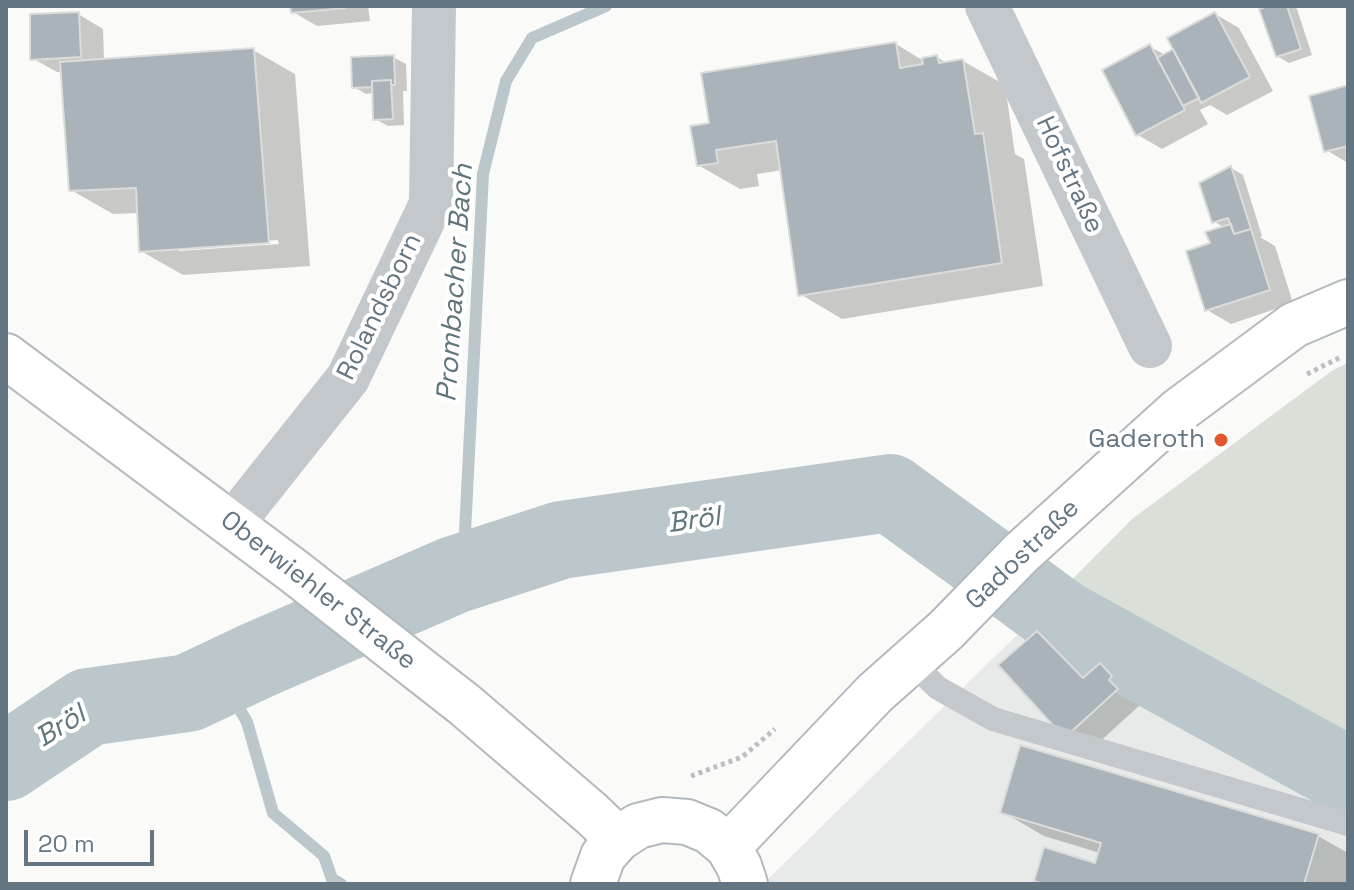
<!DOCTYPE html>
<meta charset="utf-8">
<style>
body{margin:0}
#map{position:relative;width:1354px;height:890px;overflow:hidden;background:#fafaf8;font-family:"Space Grotesk",sans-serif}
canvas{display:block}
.frame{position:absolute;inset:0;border:8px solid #657683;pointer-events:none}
.scale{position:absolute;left:24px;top:830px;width:130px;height:36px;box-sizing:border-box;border:4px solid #657683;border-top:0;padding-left:10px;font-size:24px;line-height:28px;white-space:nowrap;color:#657683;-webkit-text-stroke:6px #fff;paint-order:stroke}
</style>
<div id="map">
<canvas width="1354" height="890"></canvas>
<div class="frame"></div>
<div class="scale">20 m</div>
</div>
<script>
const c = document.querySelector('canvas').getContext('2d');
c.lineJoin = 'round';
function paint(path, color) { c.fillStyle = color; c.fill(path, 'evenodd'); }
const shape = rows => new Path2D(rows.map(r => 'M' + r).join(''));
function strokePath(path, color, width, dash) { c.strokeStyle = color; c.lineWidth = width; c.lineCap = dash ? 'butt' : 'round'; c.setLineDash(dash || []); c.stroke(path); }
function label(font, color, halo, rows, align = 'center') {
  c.font = font + ' "Space Grotesk",sans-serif'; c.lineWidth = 8; c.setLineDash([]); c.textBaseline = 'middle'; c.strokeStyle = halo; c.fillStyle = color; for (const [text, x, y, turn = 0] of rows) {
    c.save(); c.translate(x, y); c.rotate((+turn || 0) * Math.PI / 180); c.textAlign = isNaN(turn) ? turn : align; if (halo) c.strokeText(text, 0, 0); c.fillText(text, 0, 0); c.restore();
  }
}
paint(shape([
 [1032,620,1348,783,1348,884,763,884]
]), '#e8e9e9');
paint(shape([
 [1348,363,1348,783,1032,620,1132,519,1333,370]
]), '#dadfd7');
paint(shape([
 [292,6,368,6,370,21,317,26,293,12],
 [1274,6,1291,6,1297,9,1312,55,1289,63,1277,56],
 [78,14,103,29,104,61,253,50,295,74,310,266,183,275,141,251,139,213,113,214,71,190,63,72,57,72,32,58],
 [278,240,279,244,179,251,179,247],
 [1215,14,1239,28,1273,91,1227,115,1210,105,1200,110,1208,124,1162,149,1138,135,1150,47,1166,55],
 [896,44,922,60,937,57,947,63,963,61,1005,85,1015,154,1024,159,1043,286,842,319,800,294,782,170,757,174,759,186,740,189,698,165,711,125],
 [393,57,406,64,407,91,403,91,404,125,388,126,375,119,374,93,366,94,354,87],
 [1348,87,1348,163,1326,150],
 [1231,168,1243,175,1262,236,1260,237,1275,246,1293,303,1231,324,1207,310,1212,244,1225,228,1213,221],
 [1037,633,1061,647,1089,676,1100,666,1124,680,1136,691,1132,694,1141,704,1095,746,1061,730],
 [1003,812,1318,836,1348,853,1348,884,1043,884,1036,880,1097,865,1100,853,1044,836]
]), '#0003');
strokePath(shape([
 [463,572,483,174,506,81,532,38,606,6],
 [221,677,247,722,273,813,324,856,332,879,341,884]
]), '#bbc7cb', 12);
strokePath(shape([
 [6,762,88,707,188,693,258,660,454,575,561,540,890,493,1064,620,1348,776]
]), '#bbc7cb', 78);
const building = shape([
 [290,6,346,6,346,8,291,13,290,6],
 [1268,6,1287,6,1301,49,1276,57,1259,9,1268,6],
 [79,12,81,57,30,60,30,14,79,12],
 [1215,12,1250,77,1201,103,1167,38,1215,12],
 [896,42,900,68,923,64,922,58,937,55,939,63,963,59,975,134,983,133,1002,263,798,296,776,141,716,150,718,163,697,166,690,126,709,123,701,73,896,42],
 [1150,44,1185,110,1136,136,1102,70,1150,44],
 [254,48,269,243,139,252,136,188,69,191,60,62,254,48],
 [1173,49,1199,98,1183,106,1157,58,1173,49],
 [394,55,395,85,391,85,391,80,372,81,372,87,352,88,351,57,394,55],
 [391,80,393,119,373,120,372,81,391,80],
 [1348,85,1348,146,1324,152,1309,96,1348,85],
 [1231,166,1251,229,1234,234,1228,218,1212,223,1199,183,1231,166],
 [1231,224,1234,234,1251,229,1270,290,1205,311,1186,251,1210,243,1205,232,1231,224],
 [1037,631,1083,678,1100,663,1112,676,1109,680,1118,689,1070,733,1059,732,998,665,1037,631],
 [1020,745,1319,834,1304,884,1044,884,1034,881,1044,847,1095,863,1101,843,1000,813,1020,745]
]);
paint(building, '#aab3b9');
strokePath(building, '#dcdcda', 2);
const secondary = shape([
 [6,356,295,572,465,705,592,814,618,839],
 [728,847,875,693,946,630,1021,553,1178,411,1294,325,1348,302],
 [593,884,603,856,618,839,638,826,662,820,687,822,709,831,728,847,739,866,745,884]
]);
strokePath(secondary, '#b3babf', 48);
strokePath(shape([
 [1307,374,1341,357],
 [691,776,742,757,775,729]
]), '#bbbfc2', 5, [4, 4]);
strokePath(shape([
 [910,661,938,688,993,719,1348,824]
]), '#c3c8cc', 24);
strokePath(shape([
 [987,6,1150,346],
 [232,524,348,378,431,204,434,6]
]), '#c3c8cc', 44);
strokePath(secondary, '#fff', 44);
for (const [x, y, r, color] of [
 [1221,440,8,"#e4572e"]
]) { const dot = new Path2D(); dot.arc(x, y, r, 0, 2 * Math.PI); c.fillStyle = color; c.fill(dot); strokePath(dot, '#fff', 3); }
label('26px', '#657683', '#fff', [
 ["Hofstraße",1069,175,65],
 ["Rolandsborn",380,307,-64],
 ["Gadostraße",1023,555,-44],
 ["Oberwiehler Straße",318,591,38]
]);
label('26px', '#657683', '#fff', [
 ["Gaderoth",1205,440]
], 'right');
label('italic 28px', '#60757c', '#fff', [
 ["Prombacher Bach",456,283,-86],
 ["Bröl",694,521,-8],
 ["Bröl",61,727,-32]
]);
</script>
